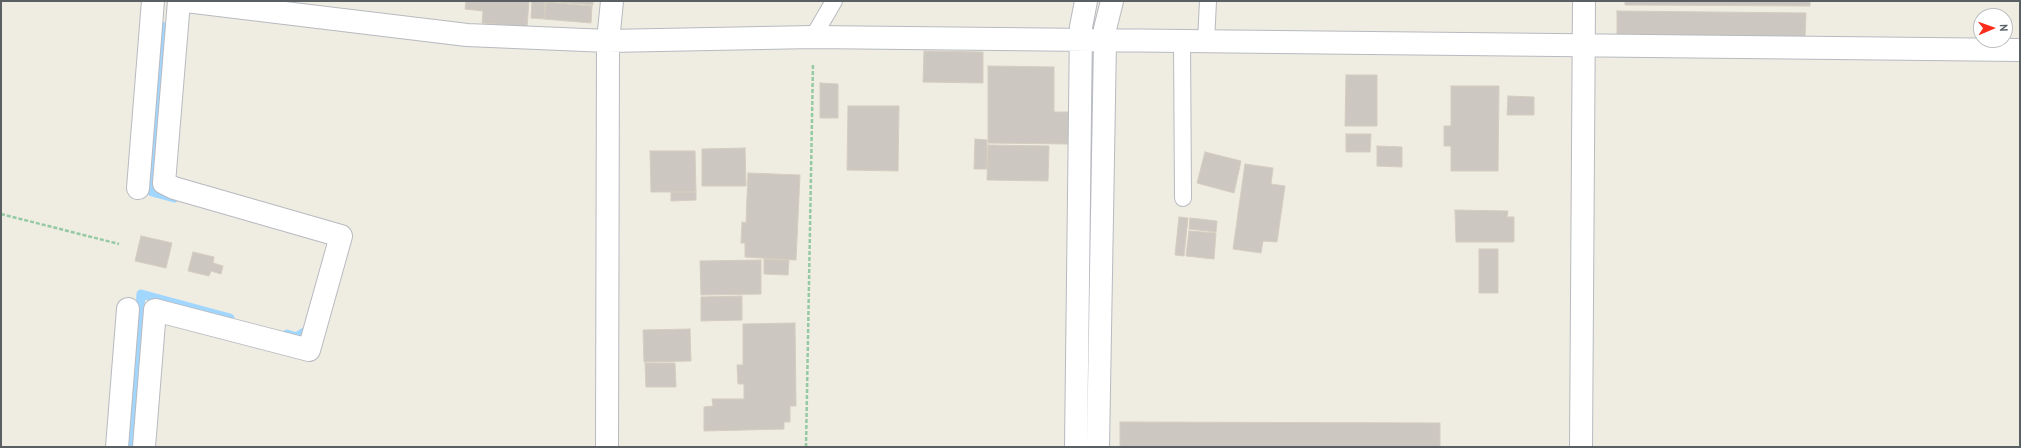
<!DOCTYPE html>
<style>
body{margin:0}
#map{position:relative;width:2021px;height:448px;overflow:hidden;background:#efece2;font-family:"PT Sans",sans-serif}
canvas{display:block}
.frame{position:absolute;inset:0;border:2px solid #5a5f64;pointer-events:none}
.north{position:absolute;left:1973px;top:8px;width:40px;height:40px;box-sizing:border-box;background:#fff;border:1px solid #bdbfc1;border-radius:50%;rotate:88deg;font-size:11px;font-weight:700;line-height:16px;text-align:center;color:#5a5f64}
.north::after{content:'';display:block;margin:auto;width:14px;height:18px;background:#fa2c1c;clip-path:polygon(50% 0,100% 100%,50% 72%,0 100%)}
</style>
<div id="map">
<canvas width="2021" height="448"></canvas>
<div class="frame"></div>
<div class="north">N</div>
</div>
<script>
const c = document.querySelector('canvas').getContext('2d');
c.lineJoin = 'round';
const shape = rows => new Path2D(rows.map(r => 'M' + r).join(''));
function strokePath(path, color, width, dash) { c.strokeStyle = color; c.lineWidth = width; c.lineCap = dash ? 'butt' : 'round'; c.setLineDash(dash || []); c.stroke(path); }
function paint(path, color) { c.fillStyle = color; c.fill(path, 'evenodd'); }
strokePath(shape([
 [162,26,152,192,174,198],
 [287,334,296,337,309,329,310,324],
 [130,447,141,294,230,318]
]), '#a1d7ff', 9);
const building = shape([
 [466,1,529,1,527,27,482,23,483,11,465,9,466,1],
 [532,1,545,1,544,19,531,18,532,1],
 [548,1,593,1,593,5,548,1],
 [1625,1,1810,1,1810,6,1625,5,1625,1],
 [546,2,592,6,591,23,544,19,546,2],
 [1617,11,1806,13,1805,38,1617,36,1617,11],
 [924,51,983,52,983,83,923,82,924,51],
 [988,66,1054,67,1054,112,1069,112,1068,144,988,143,988,66],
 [1346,75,1377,75,1377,126,1345,126,1346,75],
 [820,83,838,84,838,118,820,118,820,83],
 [1451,86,1499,86,1498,171,1451,171,1451,146,1444,146,1444,126,1451,126,1451,86],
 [1508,96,1534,97,1534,115,1507,115,1508,96],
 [848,106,899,106,898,171,847,170,848,106],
 [1346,134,1371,134,1370,152,1346,152,1346,134],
 [975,139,987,140,987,169,974,169,975,139],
 [988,145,1049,146,1048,181,987,180,988,145],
 [1377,146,1402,147,1402,167,1377,166,1377,146],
 [745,148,746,186,702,186,702,149,745,148],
 [650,151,695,151,696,192,651,192,650,151],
 [1205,152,1241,161,1234,193,1197,183,1205,152],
 [1245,164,1273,168,1271,184,1285,186,1277,242,1263,241,1261,253,1233,249,1245,164],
 [748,173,800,175,796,260,745,257,745,243,741,243,742,222,746,223,748,173],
 [671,192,696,192,696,200,671,201,671,192],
 [1455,210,1508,211,1507,217,1514,217,1514,242,1456,242,1455,210],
 [1179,217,1188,218,1184,256,1175,255,1179,217],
 [1190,218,1217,221,1216,232,1189,229,1190,218],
 [1189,231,1216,233,1214,259,1186,256,1189,231],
 [141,236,172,243,166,268,135,261,141,236],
 [1479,249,1498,249,1498,293,1479,293,1479,249],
 [193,252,214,257,213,263,223,266,221,274,211,271,209,276,188,271,193,252],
 [764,259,789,260,788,275,764,274,764,259],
 [761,260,761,294,701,295,700,261,761,260],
 [742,296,742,320,701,321,701,297,742,296],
 [795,323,796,406,790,406,790,422,784,422,784,429,704,431,704,407,713,406,712,399,744,399,744,384,738,384,737,365,743,365,743,324,795,323],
 [690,329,691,361,644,362,643,330,690,329],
 [645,363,675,363,676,387,646,387,645,363],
 [1120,422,1440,423,1440,447,1120,447,1120,422]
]);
paint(building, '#ccc8c1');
strokePath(building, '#d4cdbf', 1);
const service = shape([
 [813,37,834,1],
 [1182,41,1183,198],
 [1206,42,1208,1]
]);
const minor = shape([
 [186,1,467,35,608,41,813,37,2020,50],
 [138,188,153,1],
 [117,447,128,309],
 [144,447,155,310,309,350,341,236,174,188,164,183,179,1],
 [607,447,608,41,612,1],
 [1076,447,1081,27,1086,1],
 [1098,447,1105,41,1105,29,1112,1],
 [1581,447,1584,1]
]);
strokePath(service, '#b7bac0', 18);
strokePath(minor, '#b7bac0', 24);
strokePath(shape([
 [1,214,119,244],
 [806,447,813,64]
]), '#94caa3', 2.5, [4, 2]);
strokePath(service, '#fff', 16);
strokePath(minor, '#fff', 22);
</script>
